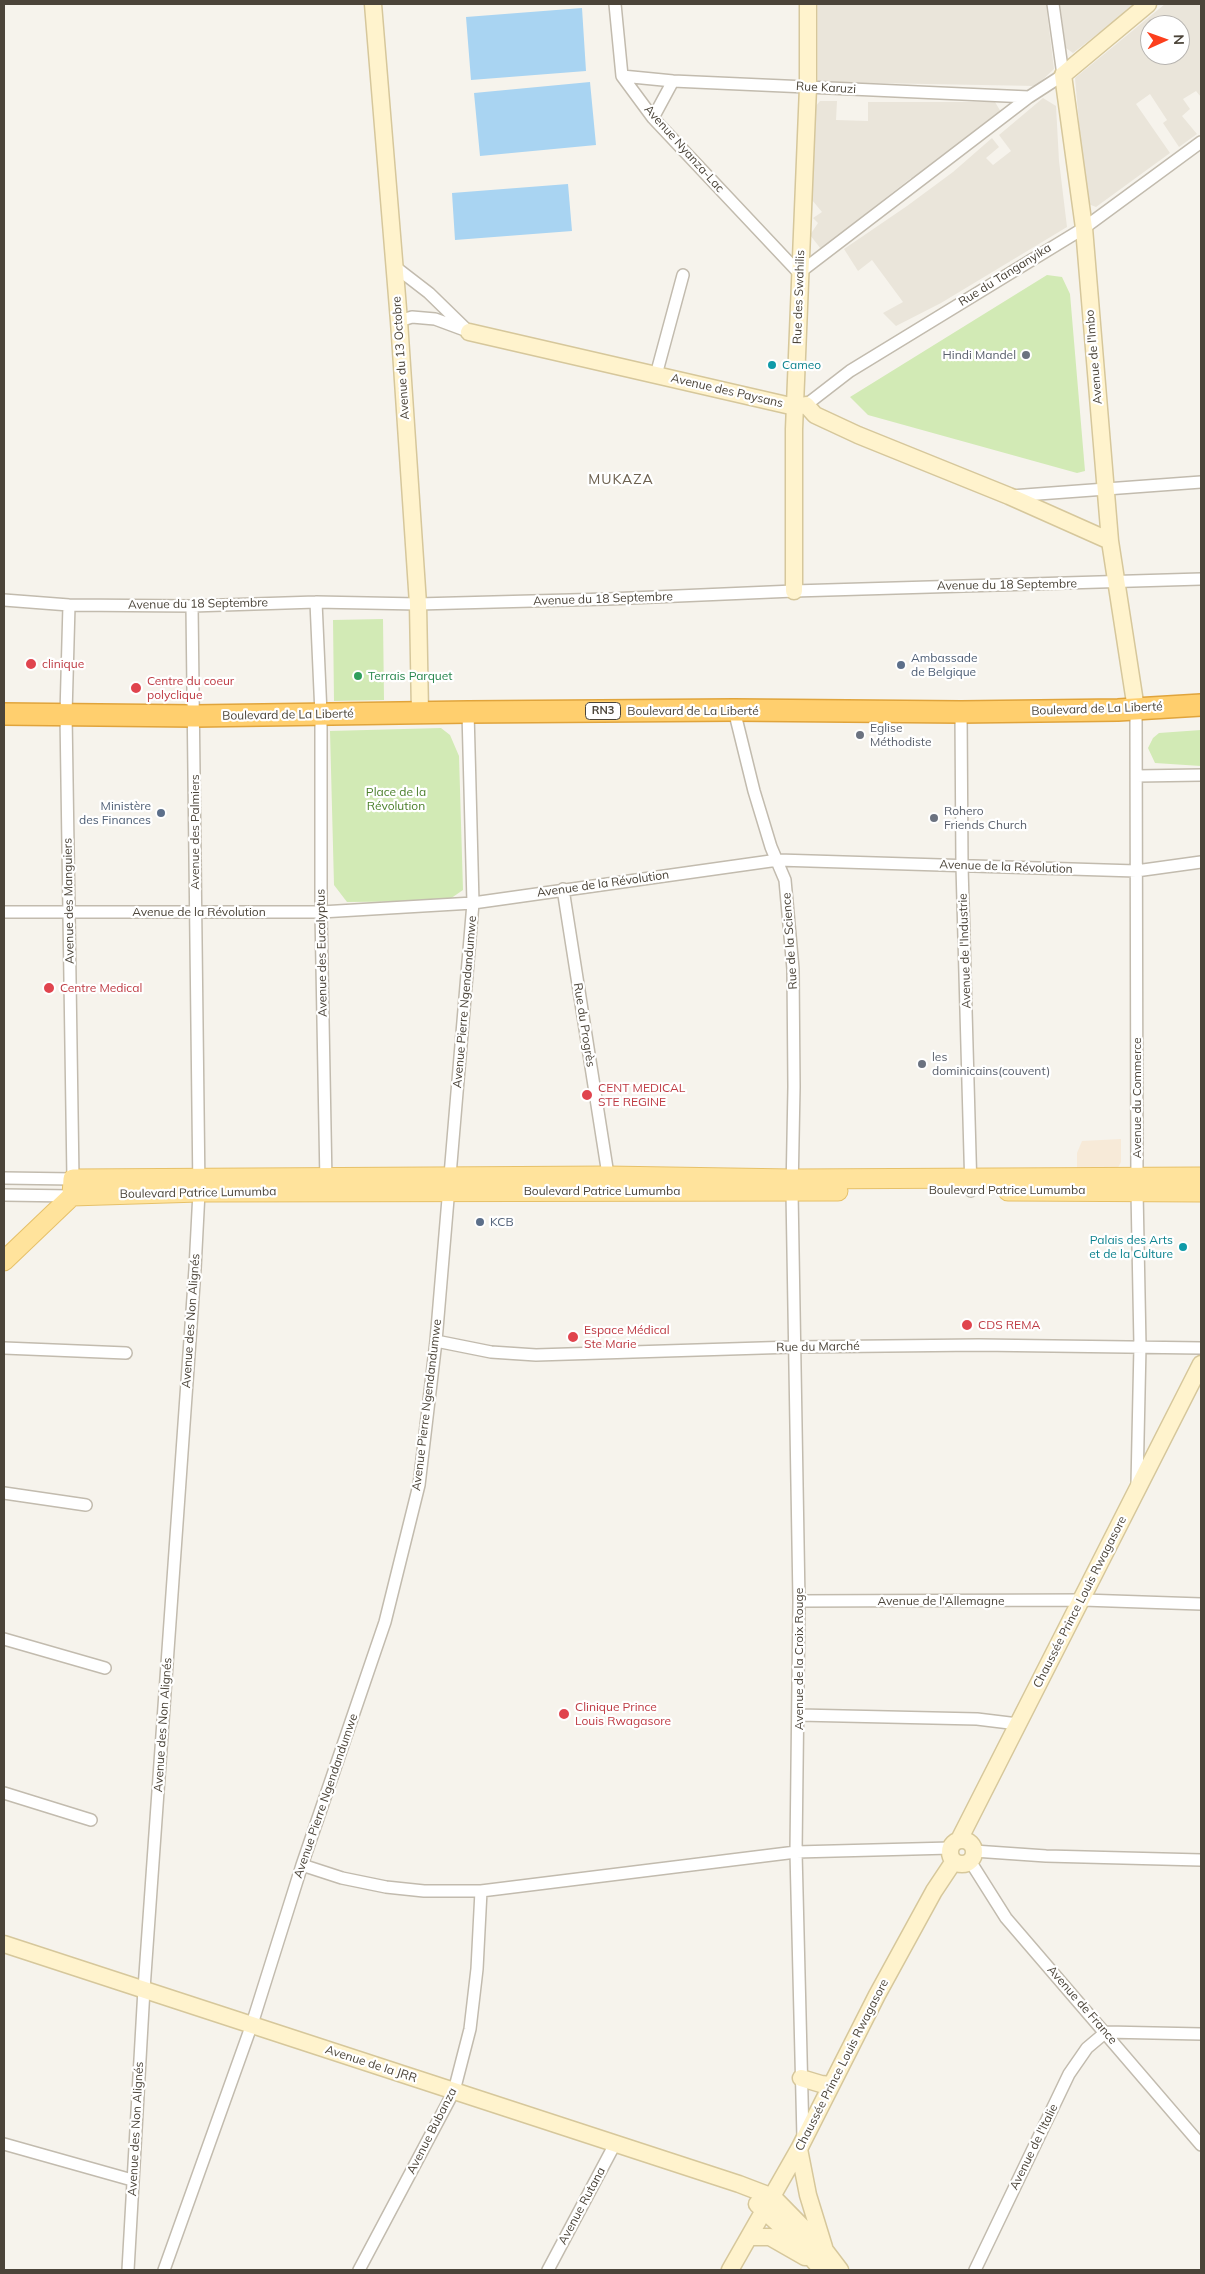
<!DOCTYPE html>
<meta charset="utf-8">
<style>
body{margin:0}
#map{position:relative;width:1205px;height:2274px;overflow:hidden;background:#f6f3ec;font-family:Mulish,sans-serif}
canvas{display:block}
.frame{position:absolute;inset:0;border:5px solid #4b4439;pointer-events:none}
.north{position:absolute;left:1140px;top:15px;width:50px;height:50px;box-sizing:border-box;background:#fff;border:1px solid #b7b4b0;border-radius:50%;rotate:88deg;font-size:14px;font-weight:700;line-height:20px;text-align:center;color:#4b4439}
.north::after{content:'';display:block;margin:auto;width:18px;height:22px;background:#fc3f1d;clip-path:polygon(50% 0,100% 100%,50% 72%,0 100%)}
</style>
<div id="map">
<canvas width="1205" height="2274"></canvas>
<div class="frame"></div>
<div class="north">N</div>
</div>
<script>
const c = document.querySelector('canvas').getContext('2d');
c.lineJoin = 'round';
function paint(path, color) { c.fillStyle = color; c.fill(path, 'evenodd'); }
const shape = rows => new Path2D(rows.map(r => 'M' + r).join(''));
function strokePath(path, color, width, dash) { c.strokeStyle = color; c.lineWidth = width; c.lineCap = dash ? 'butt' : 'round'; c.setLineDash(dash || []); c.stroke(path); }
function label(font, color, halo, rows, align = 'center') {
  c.font = font + ' Mulish,sans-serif'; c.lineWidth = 4.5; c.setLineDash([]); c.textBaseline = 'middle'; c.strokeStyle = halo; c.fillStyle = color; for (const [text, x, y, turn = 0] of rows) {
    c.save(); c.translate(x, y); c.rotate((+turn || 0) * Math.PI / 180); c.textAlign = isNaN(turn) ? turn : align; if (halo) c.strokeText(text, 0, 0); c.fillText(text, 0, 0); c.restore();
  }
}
paint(shape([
 [818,4,1046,4,1054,69,1036,86,818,82],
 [1060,4,1136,4,1073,53,1066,48],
 [1165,4,1201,4,1201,97,1196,91,1183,99,1190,109,1182,116,1197,134,1179,147,1163,123,1167,120,1150,94,1136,104,1170,153,1096,207,1086,203,1075,78],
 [1150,25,1180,25,1180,55,1150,55],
 [1043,98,1056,106,1059,161,1067,227,941,303,896,326,883,313,903,302,872,260,858,271,844,249,907,206,953,172,992,138,999,147,986,158,993,165,1011,151,999,135],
 [820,101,837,101,836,120,868,121,868,102,995,102,1001,112,913,180,911,178,821,249,810,235,818,223,813,218,822,212,812,200,814,108]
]), '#eae5da');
paint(shape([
 [1121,1139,1121,1162,1112,1179,1077,1184,1077,1153,1082,1141]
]), '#f7ead8');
paint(shape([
 [1047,275,1062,277,1070,294,1085,471,1077,473,868,415,850,397],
 [383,619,384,700,334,701,333,620],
 [441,728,450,735,459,756,463,890,447,901,347,902,334,885,330,731],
 [1201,730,1201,766,1155,763,1148,748,1153,738,1159,733]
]), '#d2eab5');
paint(shape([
 [582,8,586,71,471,80,466,17],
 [590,82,596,145,480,156,474,93],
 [568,184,572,231,455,240,452,193]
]), '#a9d4f2');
const street = shape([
 [615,4,622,76,653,118,799,273,1029,97,1063,75,1053,4],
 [622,76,673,81,1029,97],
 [653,118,673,81],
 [394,266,429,293,469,332],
 [399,321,412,317,435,319,462,329],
 [656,375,683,275],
 [806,405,850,371,1084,228,1201,142],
 [1011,496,1201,482],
 [4,600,69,605,192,606,316,602,418,604,608,599,794,591,1201,579],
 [316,602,321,714,321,912,326,1182],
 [1136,709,1137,1191,1140,1346,1137,1485],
 [734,710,754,791,771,847,785,880,793,969,794,1087,792,1192,799,1601,796,1852,803,2138],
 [961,712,962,866,971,1191],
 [1137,776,1201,775],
 [563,889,609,1181],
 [4,912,321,912,473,903,778,860,1136,871,1201,862],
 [4,1178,73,1179,66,714,69,605],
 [4,1195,72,1196],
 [436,1341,491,1352,536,1355,794,1347,979,1345,1201,1348],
 [4,1348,126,1353],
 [4,1493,86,1505],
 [799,1601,1083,1600,1201,1604],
 [4,1639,105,1668],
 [799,1715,977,1719,1018,1724],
 [4,1793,91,1820],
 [974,1851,1046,1856,1201,1860],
 [970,1861,1006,1918,1201,2145],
 [302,1865,342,1878,386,1887,424,1891,481,1891,796,1852,951,1848],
 [1106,2032,1201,2034],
 [4,2144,132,2180],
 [128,2270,144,1989,195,1269,199,1192,192,606],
 [164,2270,252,2024,302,1865,385,1622,419,1485,436,1341,473,903,468,712],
 [359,2270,454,2091,470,2029,477,1969,481,1891],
 [548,2270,616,2142],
 [975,2270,1069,2074,1087,2048,1106,2032]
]);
const secondary = shape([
 [373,4,399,321,418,604,420,713],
 [469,332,795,407,806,405,815,415,858,435,1009,496,1110,541],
 [794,591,794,429,808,87,808,4],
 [1136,709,1110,541,1084,228,1063,75,1148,4],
 [959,1840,1201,1364],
 '950 1852a12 12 0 1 1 24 0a12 12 0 1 1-24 0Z',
 [4,1944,739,2184,773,2197,824,2249,840,2270],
 [801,2078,821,2084,830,2085],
 [799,2149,808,2195,824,2247],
 [757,2204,795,2239,822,2270],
 [750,2237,770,2237,805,2257],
 [730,2270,799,2149,877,1995,934,1891,954,1861]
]);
const primary = shape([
 [1008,1191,1201,1192],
 [72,1196,73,1179,608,1176,792,1179,1201,1177],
 [72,1196,199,1192,838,1191],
 [4,1261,72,1196]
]);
const highway = shape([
 [4,714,195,716,468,712,734,710,961,712,1118,710,1201,705]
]);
strokePath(street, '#c2bbae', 14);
strokePath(secondary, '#d6c79b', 19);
strokePath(primary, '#e6c16a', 21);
strokePath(highway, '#e0a43c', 24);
strokePath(street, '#fff', 11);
strokePath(secondary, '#fff3cd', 16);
strokePath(primary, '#ffe39c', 19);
strokePath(highway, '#ffcf6e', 21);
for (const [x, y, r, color] of [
 [1026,355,5,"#6b7280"],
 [772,365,5,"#0f9aa8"],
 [31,664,6,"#e0444e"],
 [901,665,5,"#5c6f8a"],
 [358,676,5,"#2e9e5b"],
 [136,688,6,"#e0444e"],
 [860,735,5,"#6b7280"],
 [161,813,5,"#5c6f8a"],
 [934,818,5,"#6b7280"],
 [49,988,6,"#e0444e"],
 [922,1064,5,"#6b7280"],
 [587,1095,6,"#e0444e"],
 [480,1222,5,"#5c6f8a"],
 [1183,1247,5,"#0f9aa8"],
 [967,1325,6,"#e0444e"],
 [573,1337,6,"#e0444e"],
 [564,1714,6,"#e0444e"]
]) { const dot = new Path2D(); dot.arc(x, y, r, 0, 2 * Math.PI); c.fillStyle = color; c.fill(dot); strokePath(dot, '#fff', 2); }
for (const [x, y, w] of [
 [603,711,35]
]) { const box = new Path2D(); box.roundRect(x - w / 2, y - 8.5, w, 17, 4); c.fillStyle = '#fff'; c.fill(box); strokePath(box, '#4b4439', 1); }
label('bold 11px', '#4b4439', null, [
 ["RN3",603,711]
]);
label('12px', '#4b4439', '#fff', [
 ["Rue Karuzi",826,88,3],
 ["Avenue Nyanza-Lac",684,149,48],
 ["Rue du Tanganyika",1005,275,-32],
 ["Rue des Swahilis",799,297,-88],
 ["Avenue de l'Imbo",1094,357,-95],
 ["Avenue du 13 Octobre",401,358,-94],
 ["Avenue des Paysans",727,391,13],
 ["Avenue du 18 Septembre",1007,585,-1],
 ["Avenue du 18 Septembre",603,599,-2],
 ["Avenue du 18 Septembre",198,604,-1],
 ["Boulevard de La Liberté",1097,709,-2],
 ["Boulevard de La Liberté",693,711],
 ["Boulevard de La Liberté",288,715,-1],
 ["Avenue des Palmiers",195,832,-90],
 ["Avenue de la Révolution",1006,867,2],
 ["Avenue de la Révolution",603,884,-8],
 ["Avenue des Manguiers",69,901,-91],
 ["Avenue de la Révolution",199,912],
 ["Rue de la Science",790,941,-94],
 ["Avenue de l'Industrie",965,951,-92],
 ["Avenue des Eucalyptus",322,953,-91],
 ["Avenue Pierre Ngendandumwe",465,1002,-85],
 ["Rue du Progrès",584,1025,81],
 ["Avenue du Commerce",1137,1098,-90],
 ["Boulevard Patrice Lumumba",1007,1190],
 ["Boulevard Patrice Lumumba",602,1191],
 ["Boulevard Patrice Lumumba",198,1193,-1],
 ["Avenue des Non Alignés",191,1321,-86],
 ["Rue du Marché",818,1347,-1],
 ["Avenue Pierre Ngendandumwe",427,1405,-83],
 ["Avenue de l'Allemagne",941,1601],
 ["Chaussée Prince Louis Rwagasore",1080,1602,-63],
 ["Avenue de la Croix Rouge",799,1659,-90],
 ["Avenue des Non Alignés",163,1725,-86],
 ["Avenue Pierre Ngendandumwe",326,1796,-71],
 ["Avenue de France",1082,2005,49],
 ["Avenue de la JRR",371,2064,18],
 ["Chaussée Prince Louis Rwagasore",842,2065,-63],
 ["Avenue des Non Alignés",136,2129,-87],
 ["Avenue Bubanza",432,2131,-63],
 ["Avenue de l'Italie",1034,2147,-64],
 ["Avenue Rutana",582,2206,-62]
]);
label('12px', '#5b616d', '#fff', [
 ["Hindi Mandel",1016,355,"right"],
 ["Eglise",870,728],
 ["Méthodiste",870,742],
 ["Rohero",944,811],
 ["Friends Church",944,825],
 ["les",932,1057],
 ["dominicains(couvent)",932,1071]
], 'left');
label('12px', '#0d838f', '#fff', [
 ["Cameo",782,365],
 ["Palais des Arts",1173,1240,"right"],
 ["et de la Culture",1173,1254,"right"]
], 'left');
label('12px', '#4e5e75', '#fff', [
 ["Ambassade",911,658],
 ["de Belgique",911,672],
 ["Ministère",151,806,"right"],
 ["des Finances",151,820,"right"],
 ["KCB",490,1222]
], 'left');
label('12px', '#be3a42', '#fff', [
 ["clinique",42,664],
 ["Centre du coeur",147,681],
 ["polyclique",147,695],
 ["Centre Medical",60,988],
 ["CENT MEDICAL",598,1088],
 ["STE REGINE",598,1102],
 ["CDS REMA",978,1325],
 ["Espace Médical",584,1330],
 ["Ste Marie",584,1344],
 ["Clinique Prince",575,1707],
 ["Louis Rwagasore",575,1721]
], 'left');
label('12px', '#27864d', '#fff', [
 ["Terrais Parquet",368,676]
], 'left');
label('12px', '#4a7f2a', '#fff', [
 ["Place de la",396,792],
 ["Révolution",396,806]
]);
c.letterSpacing = '1px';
label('14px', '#6e6250', '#fff', [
 ["MUKAZA",621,480]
]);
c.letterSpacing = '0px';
</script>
